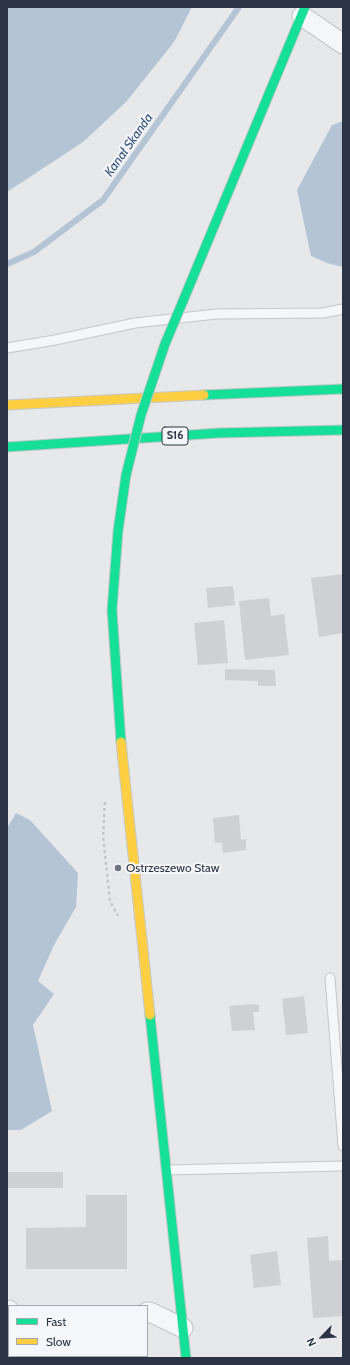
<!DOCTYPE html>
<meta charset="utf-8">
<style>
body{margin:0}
#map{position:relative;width:350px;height:1365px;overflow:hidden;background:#e6e8ea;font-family:Cabin,sans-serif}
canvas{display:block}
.frame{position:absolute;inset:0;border:8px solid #2b3445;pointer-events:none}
.legend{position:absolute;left:8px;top:1305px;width:140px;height:52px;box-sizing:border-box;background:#f4f6f9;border:1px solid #a4a8b1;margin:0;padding:5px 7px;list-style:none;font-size:12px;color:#2b3445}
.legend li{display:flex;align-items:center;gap:8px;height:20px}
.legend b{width:20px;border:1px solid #a4a8b1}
.north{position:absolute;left:302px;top:1317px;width:40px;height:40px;-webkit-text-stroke:3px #f4f6f9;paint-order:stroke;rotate:245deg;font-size:11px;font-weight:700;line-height:16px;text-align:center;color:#2b3445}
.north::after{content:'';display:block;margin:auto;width:14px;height:18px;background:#2b3445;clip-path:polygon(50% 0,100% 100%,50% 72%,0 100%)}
</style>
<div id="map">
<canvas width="350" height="1365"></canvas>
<div class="frame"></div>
<ul class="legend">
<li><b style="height:5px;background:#16e098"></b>Fast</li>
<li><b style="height:5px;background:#ffcf43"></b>Slow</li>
</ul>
<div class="north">N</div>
</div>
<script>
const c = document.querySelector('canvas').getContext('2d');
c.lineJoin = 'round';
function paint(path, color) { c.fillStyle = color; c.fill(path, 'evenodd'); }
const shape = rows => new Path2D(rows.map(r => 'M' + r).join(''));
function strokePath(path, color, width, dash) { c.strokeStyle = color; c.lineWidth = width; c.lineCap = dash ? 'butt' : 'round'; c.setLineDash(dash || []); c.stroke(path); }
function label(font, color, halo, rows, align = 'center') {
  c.font = font + ' Cabin,sans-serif'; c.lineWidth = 4; c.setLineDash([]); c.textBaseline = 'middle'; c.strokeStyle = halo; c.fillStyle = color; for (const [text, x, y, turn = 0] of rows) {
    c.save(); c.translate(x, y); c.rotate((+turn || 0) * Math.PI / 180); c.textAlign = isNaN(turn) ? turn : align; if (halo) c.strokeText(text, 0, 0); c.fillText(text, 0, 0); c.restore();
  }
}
paint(shape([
 [7,7,192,7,174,42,126,102,83,142,7,192],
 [343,121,343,267,327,263,311,256,297,190,332,125],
 [16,813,30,820,78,873,76,907,54,945,38,981,54,994,33,1025,52,1111,21,1130,7,1130,7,828]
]), '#b4c4d5');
strokePath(shape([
 [7,264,34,252,103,200,239,7]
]), '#b4c4d5', 6);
paint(shape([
 [343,574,343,633,319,637,311,578],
 [233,586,235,605,208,608,206,588],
 [269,598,271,616,284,614,289,655,245,660,239,601],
 [224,620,228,663,198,665,194,623],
 [225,669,275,670,276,686,258,686,258,681,225,680],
 [239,815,241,840,246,839,246,850,223,853,222,843,215,843,213,818],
 [304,996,308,1033,286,1035,282,999],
 [252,1004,259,1005,259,1012,253,1012,255,1030,232,1031,229,1006],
 [7,1172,63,1172,63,1188,7,1188],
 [86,1195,127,1195,127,1269,26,1269,26,1228,86,1227],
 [328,1236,329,1261,342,1260,343,1316,313,1318,307,1238],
 [277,1251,281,1285,254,1288,250,1255],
 [7,1341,9,1341,9,1356,44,1356,44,1358,7,1358],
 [115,1356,140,1356,140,1358,115,1358]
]), '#ced0d3');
const lane = shape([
 [7,348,55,340,135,323,216,314,323,313,343,309],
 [330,978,343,1146],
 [166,1170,343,1166]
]);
const street = shape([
 [302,16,343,44],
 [7,1310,9,1310],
 [147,1312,150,1312,183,1328]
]);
const fast = shape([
 [183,301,305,7],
 [204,395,343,389],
 [7,447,219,433,343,430],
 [121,742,112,610,118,531,126,475],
 [150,1015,186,1358]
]);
const slow = shape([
 [7,405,204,395],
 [121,742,150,1015]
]);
strokePath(lane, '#c4c6c8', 11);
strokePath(street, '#c4c6c8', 21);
strokePath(fast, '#c4c6c8', 11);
strokePath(slow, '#c4c6c8', 11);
strokePath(shape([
 [105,802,103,836,110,901,118,916]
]), '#c5c6ca', 2.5, [3, 3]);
strokePath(lane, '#f5f6f7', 9);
strokePath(street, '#f5f6f7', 19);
strokePath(fast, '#16e098', 9);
strokePath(slow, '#ffcf43', 9);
const fastBridge = shape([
 [126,475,141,415,165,344,183,301]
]);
strokePath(fastBridge, '#c4c6c8', 11, []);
strokePath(fastBridge, '#16e098', 9);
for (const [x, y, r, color] of [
 [118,868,4,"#6c737f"]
]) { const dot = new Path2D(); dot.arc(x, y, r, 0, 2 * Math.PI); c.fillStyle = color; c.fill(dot); strokePath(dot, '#f4f6f9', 1.5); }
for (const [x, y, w] of [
 [175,436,26]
]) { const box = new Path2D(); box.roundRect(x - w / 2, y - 9, w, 18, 3); c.fillStyle = '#f4f6f9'; c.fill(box); strokePath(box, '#2b3445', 1); }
label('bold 11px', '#2b3445', null, [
 ["S16",175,436]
]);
label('12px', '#2b3445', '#f4f6f9', [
 ["Ostrzeszewo Staw",126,868]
], 'left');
label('italic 13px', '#34527a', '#f4f6f9', [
 ["Kanał Skanda",129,145,-55]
]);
</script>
